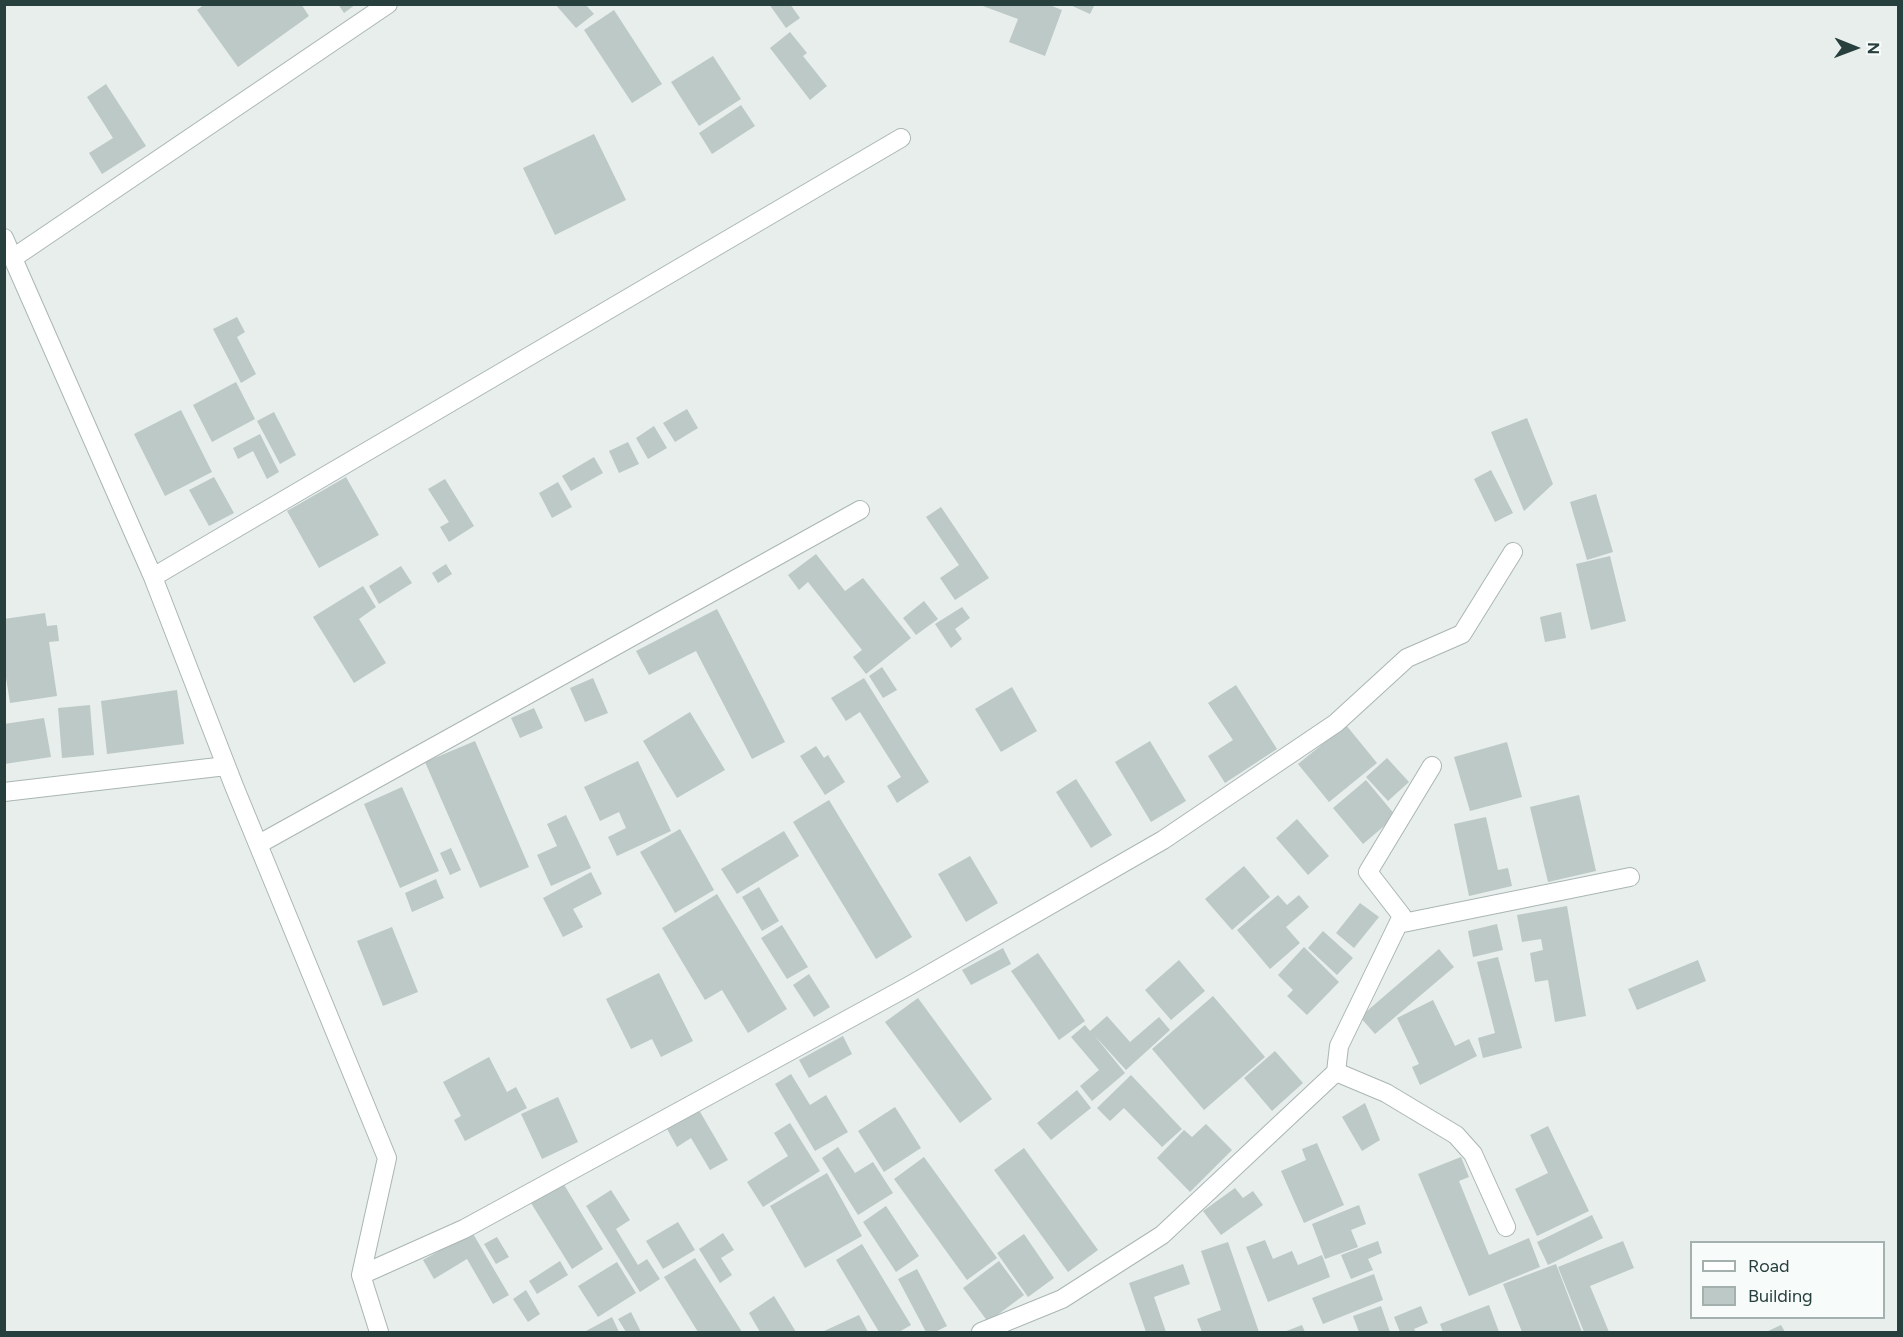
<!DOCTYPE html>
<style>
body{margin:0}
#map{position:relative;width:1903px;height:1337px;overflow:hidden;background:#e7eeec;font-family:Figtree,sans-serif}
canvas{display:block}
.frame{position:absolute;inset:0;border:6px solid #273f3d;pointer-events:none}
.legend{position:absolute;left:1690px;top:1241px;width:195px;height:78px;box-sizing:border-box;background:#f7fbfa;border:2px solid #a4b0ae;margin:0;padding:8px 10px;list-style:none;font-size:18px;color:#273f3d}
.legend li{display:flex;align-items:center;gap:12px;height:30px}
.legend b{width:30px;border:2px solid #a4b0ae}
.north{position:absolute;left:1825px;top:18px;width:60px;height:60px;-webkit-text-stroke:4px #f7fbfa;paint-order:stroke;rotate:91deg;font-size:16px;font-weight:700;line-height:24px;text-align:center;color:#273f3d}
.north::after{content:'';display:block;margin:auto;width:21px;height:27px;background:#273f3d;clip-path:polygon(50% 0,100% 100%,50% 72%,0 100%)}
</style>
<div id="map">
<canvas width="1903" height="1337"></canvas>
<div class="frame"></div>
<ul class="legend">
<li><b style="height:8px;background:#fff"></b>Road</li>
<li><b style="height:16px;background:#bcc9c6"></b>Building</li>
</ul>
<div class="north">N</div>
</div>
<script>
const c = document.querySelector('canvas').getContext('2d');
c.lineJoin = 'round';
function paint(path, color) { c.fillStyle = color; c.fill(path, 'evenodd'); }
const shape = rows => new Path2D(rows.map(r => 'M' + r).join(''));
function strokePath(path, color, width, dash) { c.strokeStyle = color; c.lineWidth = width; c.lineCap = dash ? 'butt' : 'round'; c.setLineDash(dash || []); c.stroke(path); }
paint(shape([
 [205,4,301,4,309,16,238,67,197,10],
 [338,4,356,4,344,13],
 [555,4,585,4,594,14,576,28],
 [769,4,790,4,800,18,786,28],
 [1047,4,1062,10,1045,56,1009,42,1018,19,980,5],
 [1068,4,1095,4,1090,14],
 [614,10,662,84,632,103,584,30],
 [790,32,807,53,803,56,827,86,810,100,770,48],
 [713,56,741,99,699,126,671,82],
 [106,84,146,146,102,174,89,153,113,138,87,97],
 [741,105,755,126,712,154,699,133],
 [594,134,626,200,555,235,523,168],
 [237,317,245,332,237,337,256,374,241,383,213,329],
 [236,382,255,419,212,442,193,405],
 [687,409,698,428,675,442,663,423],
 [181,410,212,472,165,496,134,434],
 [274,412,296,455,280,464,257,421],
 [1527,418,1553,484,1524,511,1491,432],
 [654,426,667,448,648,459,636,438],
 [260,434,279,472,267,479,253,451,238,459,233,448],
 [628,442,639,464,619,473,609,451],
 [594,457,603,473,571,491,562,476],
 [1491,470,1513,513,1495,522,1474,479],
 [214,477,234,513,209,526,189,490],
 [346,477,379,535,319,568,287,511],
 [445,479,474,526,449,542,440,527,449,522,428,489],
 [558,482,572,507,552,518,539,493],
 [1596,494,1613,552,1587,560,1570,502],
 [941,507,989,578,955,600,940,578,959,565,926,517],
 [816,554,845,591,863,578,911,638,866,674,853,657,862,650,808,582,799,590,788,575],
 [1610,556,1626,621,1591,630,1576,564],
 [446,564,452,574,438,583,432,573],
 [401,566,412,583,379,604,369,586],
 [363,586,376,607,359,619,386,663,354,683,313,617],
 [924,601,938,619,916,635,903,618],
 [962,607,970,618,955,629,962,639,951,648,935,624],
 [717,609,785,742,752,759,696,651,649,675,636,651],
 [1561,612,1566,638,1545,642,1540,617],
 [45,613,47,626,57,625,59,641,49,642,57,696,10,703,4,665,4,619],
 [882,667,897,690,883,698,869,676],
 [593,678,608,713,585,722,570,688],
 [864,678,929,782,897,803,887,786,901,777,860,712,846,721,831,698],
 [1236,685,1277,749,1225,783,1208,756,1233,740,1208,703],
 [1012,687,1037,731,1001,752,975,709],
 [177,690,184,744,107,754,101,701],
 [90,705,94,755,62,758,58,708],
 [534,708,543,728,520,738,511,718],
 [690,712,725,770,677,798,643,741],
 [44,718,51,757,4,764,4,724],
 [1346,725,1377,763,1329,802,1298,764],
 [475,741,529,867,480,888,425,762],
 [1150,741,1186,801,1151,822,1115,762],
 [1507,742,1522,797,1470,811,1454,757],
 [816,746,824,758,828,755,845,782,825,795,800,756],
 [1387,758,1409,782,1388,801,1366,777],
 [638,761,671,831,617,856,608,837,626,828,619,812,600,821,584,787],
 [1076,779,1112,835,1091,848,1056,792],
 [1366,780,1396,816,1363,844,1333,808],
 [402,787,439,871,400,888,364,804],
 [1579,795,1596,871,1548,882,1530,807],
 [829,800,912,937,876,959,793,822],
 [566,815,591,868,551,886,537,855,557,846,547,824],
 [1486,817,1498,870,1508,868,1512,886,1469,896,1454,824],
 [1297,819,1329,856,1308,875,1276,838],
 [680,829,714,890,675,913,640,852],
 [784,831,799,856,737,894,721,869],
 [451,848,461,870,450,875,440,853],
 [970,856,998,903,966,922,938,874],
 [1244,866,1270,897,1232,930,1205,899],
 [591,872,602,894,573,909,583,927,563,937,543,898],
 [436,879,444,898,412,912,405,893],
 [759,887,779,921,762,931,742,897],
 [717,894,787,1009,748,1033,722,990,705,1000,662,928],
 [1278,895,1287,905,1299,895,1309,907,1286,927,1300,943,1270,969,1237,930],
 [1360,903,1379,917,1354,948,1336,933],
 [1567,906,1586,1016,1555,1022,1548,980,1535,982,1530,953,1543,950,1541,939,1522,942,1517,915],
 [1497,924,1503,950,1473,957,1468,931],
 [782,925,808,967,787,979,761,938],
 [392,927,418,992,383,1006,357,941],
 [1323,931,1353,958,1337,975,1308,948],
 [1304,947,1339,982,1307,1015,1287,996,1293,990,1278,975],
 [1003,948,1011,964,971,985,962,970],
 [1439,949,1454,967,1375,1034,1360,1017],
 [1038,953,1085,1021,1059,1040,1011,971],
 [1498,957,1522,1048,1483,1058,1478,1038,1495,1033,1477,962],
 [1179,960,1205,991,1171,1020,1145,990],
 [1698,960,1706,981,1637,1010,1628,989],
 [659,973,693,1041,661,1057,652,1039,631,1049,606,999],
 [809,974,830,1007,814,1017,793,985],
 [1213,996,1265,1057,1204,1110,1152,1049],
 [918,998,992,1099,960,1123,885,1022],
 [1433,1000,1455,1046,1469,1039,1477,1056,1420,1085,1412,1067,1419,1064,1397,1018],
 [1107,1016,1130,1042,1159,1017,1170,1030,1126,1070,1094,1035,1125,1073,1092,1101,1080,1086,1099,1070,1071,1037,1085,1025,1090,1031],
 [843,1036,852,1054,809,1078,799,1060],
 [1275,1051,1303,1083,1272,1111,1244,1078],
 [489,1057,507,1092,516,1087,527,1108,465,1141,454,1120,461,1116,443,1082],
 [791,1074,810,1105,826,1095,848,1132,815,1151,775,1084],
 [1131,1075,1182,1129,1162,1147,1124,1108,1110,1121,1097,1108],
 [1077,1090,1091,1108,1051,1140,1037,1123],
 [558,1097,578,1142,542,1159,521,1114],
 [1365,1103,1380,1140,1362,1151,1342,1117],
 [895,1107,921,1148,884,1172,858,1131],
 [699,1110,728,1160,710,1170,691,1138,677,1147,667,1129],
 [790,1123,820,1171,763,1207,747,1182,788,1156,774,1133],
 [1206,1124,1232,1150,1190,1192,1157,1158,1184,1130,1192,1137],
 [1548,1126,1589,1211,1537,1236,1515,1189,1548,1173,1530,1135],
 [1317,1143,1344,1205,1304,1223,1281,1171,1306,1160,1302,1149],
 [838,1147,855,1173,873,1162,893,1193,858,1215,822,1158],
 [1024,1148,1098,1250,1068,1272,994,1170],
 [924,1157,997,1258,967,1280,894,1179],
 [1461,1157,1469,1177,1459,1181,1489,1255,1529,1238,1540,1267,1469,1296,1418,1174],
 [827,1173,862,1236,805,1268,770,1206],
 [563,1183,603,1249,572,1269,531,1203],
 [1235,1188,1243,1198,1253,1191,1263,1205,1221,1235,1203,1211],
 [611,1190,630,1220,616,1229,638,1265,647,1259,660,1279,640,1292,586,1206],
 [1359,1205,1366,1224,1351,1230,1358,1247,1325,1259,1312,1224],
 [886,1206,919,1256,896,1272,863,1222],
 [1592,1215,1603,1238,1548,1265,1537,1242],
 [678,1222,695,1250,663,1269,646,1241],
 [472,1232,509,1295,493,1304,467,1259,434,1279,423,1260],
 [723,1233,734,1250,721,1258,732,1275,720,1283,699,1249],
 [1024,1234,1054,1278,1028,1297,997,1253],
 [497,1237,509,1257,496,1264,484,1244],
 [1265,1240,1273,1259,1292,1251,1298,1265,1322,1255,1330,1277,1268,1302,1246,1247],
 [1378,1241,1382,1253,1368,1259,1373,1270,1351,1279,1341,1255],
 [1623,1241,1634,1268,1590,1286,1609,1332,1584,1332,1558,1267],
 [1228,1242,1259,1332,1202,1332,1197,1319,1221,1310,1201,1251],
 [862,1244,911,1325,899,1332,879,1332,836,1260],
 [695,1258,742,1332,698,1332,664,1277],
 [560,1261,568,1275,537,1294,529,1281],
 [999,1261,1024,1295,988,1322,963,1288],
 [617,1262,636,1293,598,1317,578,1286],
 [1183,1264,1190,1284,1154,1297,1166,1332,1146,1332,1129,1283],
 [1556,1264,1582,1332,1522,1332,1503,1284],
 [917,1269,947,1326,935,1332,926,1332,898,1279],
 [1374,1274,1383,1300,1323,1324,1312,1298],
 [526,1290,540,1314,528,1322,513,1299],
 [774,1296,796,1332,760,1332,749,1313],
 [1489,1305,1499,1332,1443,1332,1440,1324],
 [1381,1306,1390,1332,1359,1332,1353,1316],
 [1421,1306,1428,1323,1414,1329,1416,1332,1400,1332,1394,1317],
 [631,1312,641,1332,626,1332,618,1319],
 [859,1315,868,1332,822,1332],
 [612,1317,619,1332,587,1332,586,1331],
 [1302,1325,1305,1332,1284,1332],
 [1781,1325,1785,1332,1766,1332]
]), '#bcc9c6');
const minor = shape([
 [4,238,153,577,234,786,387,1158,361,1275,379,1332],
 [13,258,388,4],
 [153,577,901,138],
 [4,792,226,766],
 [259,844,860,510],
 [1398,924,1630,877],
 [1336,1072,1386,1093,1456,1135,1473,1154,1506,1227],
 [361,1275,464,1229,909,986,1163,840,1336,723,1407,658,1462,634,1513,552],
 [981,1332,1062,1299,1162,1235,1336,1072,1339,1046,1402,916,1368,872,1432,766]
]);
strokePath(minor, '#aab6b4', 20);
strokePath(minor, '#fff', 18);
</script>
